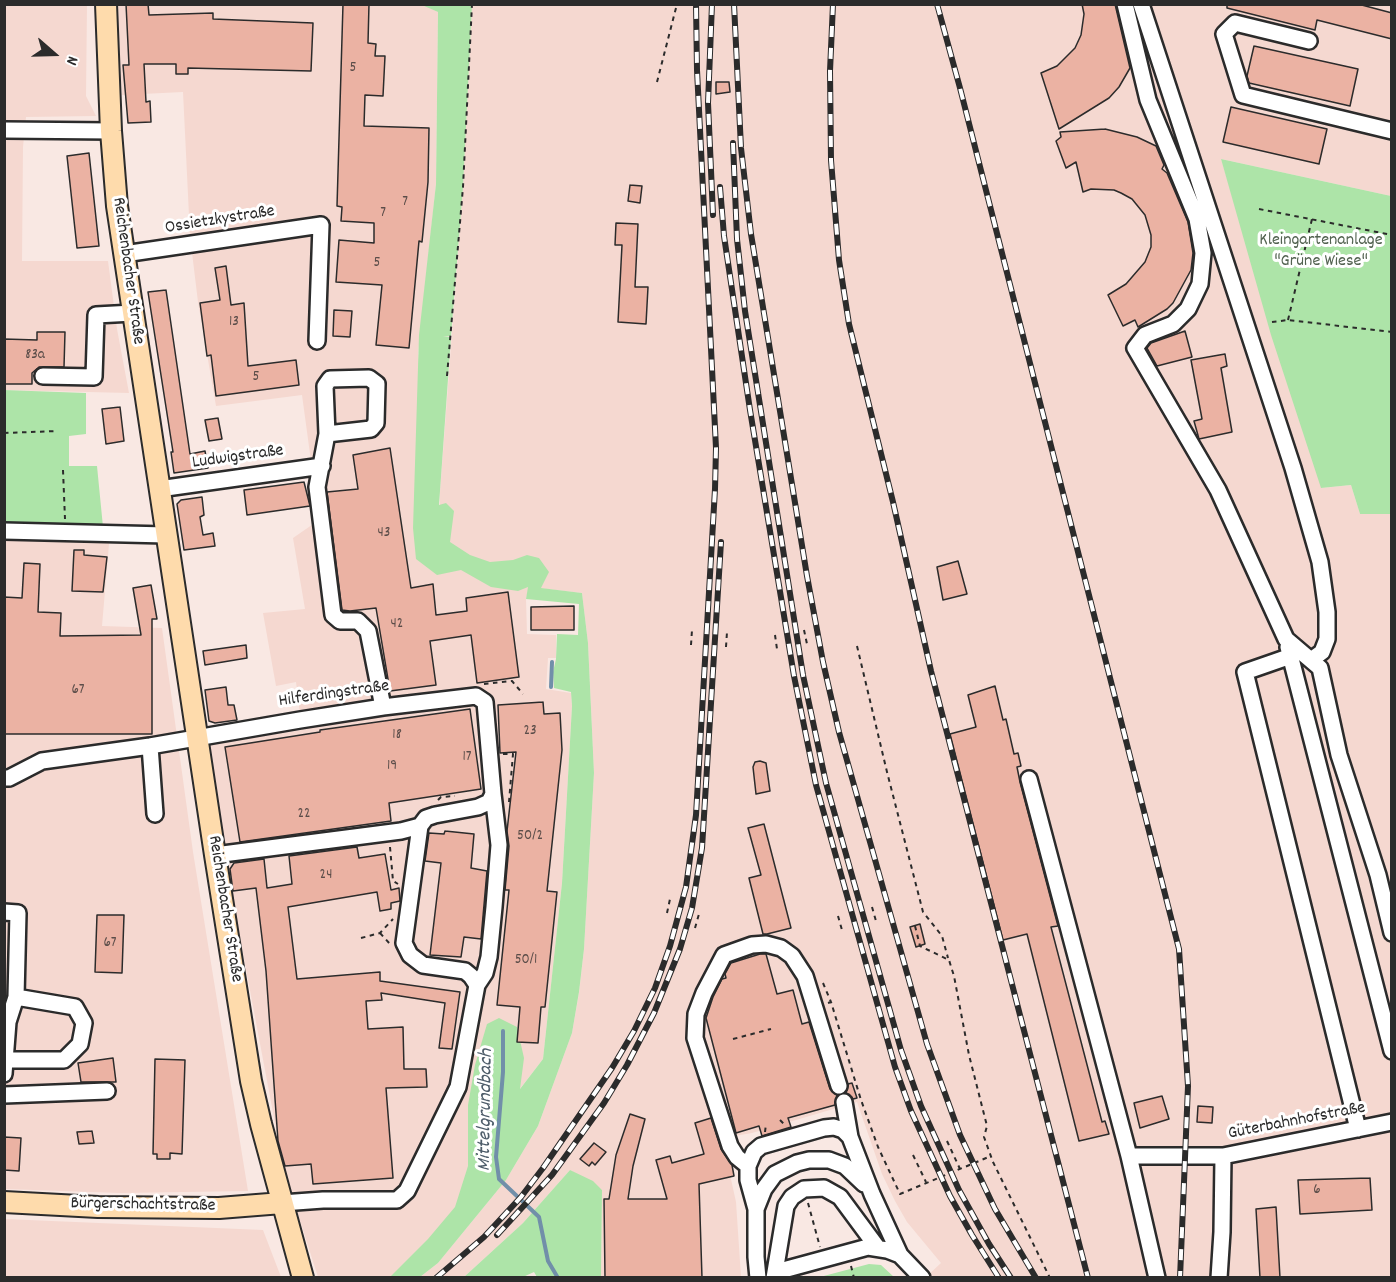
<!DOCTYPE html>
<meta charset="utf-8">
<style>
body{margin:0}
#map{position:relative;width:1396px;height:1282px;overflow:hidden;background:#f9e8e3;font-family:Dekko,sans-serif}
canvas{display:block}
.frame{position:absolute;inset:0;border:6px solid #2b2b2b;pointer-events:none}
.north{position:absolute;left:24px;top:24px;width:60px;height:60px;-webkit-text-stroke:4px #fff;paint-order:stroke;rotate:110deg;font-size:16px;font-weight:700;line-height:24px;text-align:center;color:#2b2b2b}
.north::after{content:'';display:block;margin:auto;width:21px;height:27px;background:#2b2b2b;clip-path:polygon(50% 0,100% 100%,50% 72%,0 100%)}
</style>
<div id="map">
<canvas width="1396" height="1282"></canvas>
<div class="frame"></div>
<div class="north">N</div>
</div>
<script>
const c = document.querySelector('canvas').getContext('2d');
c.lineJoin = 'round';
function paint(path, color) { c.fillStyle = color; c.fill(path, 'evenodd'); }
const shape = rows => new Path2D(rows.map(r => 'M' + r).join(''));
function strokePath(path, color, width, dash) { c.strokeStyle = color; c.lineWidth = width; c.lineCap = dash ? 'butt' : 'round'; c.setLineDash(dash || []); c.stroke(path); }
function label(font, color, halo, rows, align = 'center') {
  c.font = font + ' Dekko,sans-serif'; c.lineWidth = 6; c.setLineDash([]); c.textBaseline = 'middle'; c.strokeStyle = halo; c.fillStyle = color; for (const [text, x, y, turn = 0] of rows) {
    c.save(); c.translate(x, y); c.rotate((+turn || 0) * Math.PI / 180); c.textAlign = isNaN(turn) ? turn : align; if (halo) c.strokeText(text, 0, 0); c.fillText(text, 0, 0); c.restore();
  }
}
paint(shape([
 [422,4,438,12,436,184,418,354,439,557,440,492,463,187,472,5,1391,5,1391,196,1221,159,1322,488,1351,485,1360,514,1391,514,1391,1277,926,1277,941,1263,907,1222,895,1201,882,1174,857,1102,752,1133,722,1138,736,1202,741,1277,601,1277,602,1190,570,1170,523,1223,464,1277,420,1277,438,1263,506,1180,538,1126,572,1033,579,993,584,949,594,773,588,643,582,593,529,587,526,599,527,634,556,635,556,658,548,658,546,689,571,693,572,706,562,883,543,1059,519,1090,479,1195,402,1277,318,1277,284,1171,223,847,208,745,302,730,296,682,276,686,263,613,305,609,293,538,319,520,302,395,216,406,198,302,190,236,183,92,122,95,117,5],
 [5,5,87,5,86,96,96,116,26,117,23,147,22,261,108,261,117,329,129,393,5,390],
 [5,522,103,527,109,544,102,626,162,628,193,852,248,1191,120,1193,5,1189],
 [5,1219,263,1230,281,1277,5,1277]
]), '#f5d8d0');
paint(shape([
 [422,5,472,5,463,187,451,336,443,336,451,337,439,505,446,503,454,511,450,542,470,555,490,562,513,560,527,555,539,558,549,572,541,588,582,593,588,643,594,773,584,949,579,992,572,1033,538,1126,506,1180,438,1263,420,1277,389,1278,428,1239,455,1207,468,1166,468,1105,475,1065,487,1024,499,1018,517,1027,524,1058,520,1089,543,1059,562,883,572,706,571,692,554,688,553,672,556,659,557,634,578,635,579,604,526,599,528,587,518,591,491,587,461,570,437,575,416,559,413,528,419,335,436,184,438,12],
 [1221,159,1391,196,1391,514,1360,514,1351,485,1321,488,1271,335],
 [4,390,86,393,86,434,69,436,69,466,97,466,103,527,5,522],
 [570,1170,593,1181,602,1190,601,1277,537,1277,534,1272,523,1277,464,1277,523,1223],
 [869,1264,881,1265,894,1277,820,1277]
]), '#ade4a8');
strokePath(shape([
 [551,687,552,662],
 [503,1031,503,1072,496,1157,499,1179,539,1217,548,1261,558,1278]
]), '#718fa9', 4);
const building = shape([
 [126,4,148,4,149,15,213,13,213,19,313,23,311,71,188,68,188,74,176,74,176,64,144,64,146,102,150,101,151,122,128,123,123,65,129,65,126,4],
 [343,4,369,4,368,43,376,44,375,56,385,56,383,96,365,95,364,126,429,128,428,182,422,242,419,241,409,348,376,345,382,285,336,282,339,240,374,243,374,223,341,221,342,207,337,206,343,4],
 [1082,4,1115,4,1130,68,1119,87,1109,98,1059,129,1041,73,1057,66,1075,48,1081,35,1084,14,1082,4],
 [1227,4,1358,4,1392,13,1392,39,1317,20,1315,30,1227,8,1227,4],
 [1254,46,1358,69,1350,106,1249,83,1247,76,1254,46],
 [716,82,729,82,730,92,716,94,716,82],
 [1231,107,1327,129,1319,164,1223,142,1231,107],
 [1105,129,1137,137,1156,146,1164,165,1162,169,1167,173,1188,222,1193,253,1191,270,1173,303,1167,309,1138,327,1135,320,1123,326,1108,295,1126,284,1145,262,1151,247,1151,235,1145,215,1132,199,1121,193,1114,190,1091,189,1083,192,1076,162,1066,168,1056,141,1061,137,1060,132,1105,129],
 [89,153,99,246,77,248,67,156,89,153],
 [630,185,642,186,640,203,628,201,630,185],
 [616,223,638,224,635,287,648,287,646,324,618,322,622,245,615,245,616,223],
 [226,266,231,305,244,303,248,366,296,360,299,385,216,396,211,355,207,356,200,303,220,300,215,268,226,266],
 [166,290,190,454,205,451,208,468,174,473,171,452,173,452,148,292,166,290],
 [334,310,352,311,350,337,333,336,334,310],
 [1185,331,1192,357,1157,366,1147,348,1151,343,1185,331],
 [37,332,65,332,64,367,39,367,32,373,32,384,4,384,4,339,37,340,37,332],
 [1225,354,1227,366,1221,368,1232,432,1199,439,1194,421,1202,419,1191,360,1225,354],
 [120,407,124,441,106,444,102,409,120,407],
 [218,418,222,439,209,441,205,420,218,418],
 [390,448,411,588,433,584,436,615,467,611,466,598,508,592,519,677,477,683,471,635,430,641,436,685,390,691,376,608,350,611,342,610,327,492,358,489,353,455,390,448],
 [304,482,310,506,247,515,244,490,304,482],
 [202,497,204,515,200,517,203,535,213,533,215,546,184,550,177,504,181,500,202,497],
 [74,550,84,550,84,555,107,557,103,592,72,591,74,550],
 [958,561,967,594,943,600,937,567,958,561],
 [24,563,40,564,38,612,61,613,60,636,141,635,133,588,151,585,157,619,152,619,152,734,5,734,4,597,22,598,24,563],
 [574,606,574,630,531,630,531,607,574,606],
 [246,645,247,658,205,665,203,651,246,645],
 [995,686,1003,720,1006,719,1014,754,1018,753,1021,766,1017,767,1020,782,1058,926,1051,927,1102,1122,1105,1121,1109,1134,1079,1141,1027,934,1003,940,950,734,976,727,968,695,995,686],
 [226,687,228,705,234,705,237,720,215,723,209,721,205,690,226,687],
 [543,702,544,714,560,713,562,750,547,891,557,892,545,1007,541,1007,538,1043,517,1042,520,1007,497,1005,509,890,505,890,509,846,507,831,516,752,500,753,498,705,543,702],
 [470,709,481,789,389,803,391,821,240,842,225,747,320,732,320,730,470,709],
 [760,761,766,763,770,791,756,794,753,767,755,762,760,761],
 [764,824,791,928,767,934,763,934,749,878,761,875,748,828,764,824],
 [445,831,474,834,471,868,487,871,481,939,464,937,461,957,430,955,441,863,425,861,429,833,444,834,445,831],
 [357,847,359,858,385,854,391,890,399,888,400,901,391,903,391,909,380,911,377,892,288,907,297,979,380,972,380,981,460,992,452,1049,439,1048,445,1003,381,993,382,1000,366,1001,368,1029,403,1027,404,1069,426,1069,427,1087,386,1088,393,1178,313,1184,311,1164,285,1166,278,1141,266,971,256,888,233,891,230,869,234,863,264,859,267,888,292,884,289,856,357,847],
 [97,915,124,915,122,973,95,972,97,915],
 [920,924,925,944,916,947,910,927,920,924],
 [760,954,766,954,777,994,793,990,802,1024,809,1022,830,1089,837,1095,835,1105,788,1118,791,1127,762,1136,759,1126,736,1133,706,1018,713,997,722,979,726,978,725,974,731,963,760,954],
 [113,1058,116,1082,81,1082,78,1063,113,1058],
 [155,1059,185,1060,182,1154,170,1153,170,1159,157,1159,157,1154,153,1154,155,1059],
 [852,1083,857,1098,853,1099,846,1093,848,1084,852,1083],
 [1162,1096,1169,1119,1140,1128,1134,1103,1162,1096],
 [1198,1106,1213,1107,1212,1123,1197,1122,1198,1106],
 [630,1114,645,1119,633,1166,628,1199,667,1199,656,1160,670,1156,672,1163,704,1154,695,1123,711,1118,721,1149,732,1165,734,1176,699,1184,702,1278,605,1278,604,1199,609,1199,616,1155,630,1114],
 [92,1131,94,1143,79,1144,77,1132,92,1131],
 [4,1137,21,1138,19,1171,4,1170,4,1137],
 [594,1143,606,1152,595,1165,592,1162,589,1166,580,1159,594,1143],
 [1370,1178,1372,1210,1300,1214,1298,1180,1370,1178],
 [1276,1207,1280,1278,1260,1278,1256,1209,1276,1207]
]);
paint(building, '#ebb2a3');
strokePath(building, '#2b2b2b', 1.5);
const minor = shape([
 [1125,4,1148,100,1197,219,1203,253,1200,284,1188,309,1173,324,1145,335,1135,348,1218,490,1286,639,1320,668,1339,755,1378,875,1392,933],
 [1141,4,1293,468,1320,562,1327,612,1327,639,1322,652,1311,660],
 [1309,41,1235,23,1224,34,1243,95,1392,131],
 [4,130,111,131],
 [124,254,321,225,317,341],
 [43,376,94,377,96,315,133,313],
 [327,434,325,386,330,379,369,378,377,384,376,423,371,429,327,434,317,487,333,615,340,621,358,621,368,631,383,707],
 [159,489,322,466],
 [4,531,166,535],
 [1288,647,1392,1051],
 [1291,656,1245,672,1358,1129],
 [150,746,155,814],
 [4,778,9,778,42,761,150,746,300,720,383,707,476,696,485,702,493,794,489,802,478,807,435,815,426,818,420,826,404,943,410,955,423,965,465,971,471,976,477,985,458,1087,407,1191,397,1200,323,1200,282,1203],
 [1029,779,1129,1156],
 [215,855,401,831,420,826],
 [4,912,18,913,16,997,8,1022,4,1074],
 [477,985,485,973,489,957,494,907,499,845,493,794],
 [6,1060,64,1060,80,1044,84,1023,75,1007,16,997],
 [4,1095,107,1091],
 [844,1102,850,1137],
 [748,1166,737,1157,730,1146,695,1038,696,1014,704,993,724,955,752,945,766,944,781,948,792,956,805,976,839,1086],
 [756,1209,764,1189,775,1174,797,1163,809,1160,829,1160,845,1166,864,1184],
 [758,1278,756,1257,756,1209,748,1180,748,1166,754,1152,761,1146,824,1128,834,1127,843,1130,850,1137,872,1194,900,1255],
 [774,1278,786,1206,792,1197,804,1189,824,1188,840,1197,877,1247],
 [776,1278,787,1269,868,1247,887,1250,900,1255,922,1278],
 [1157,1278,1129,1156,1223,1156,1392,1122],
 [1219,1278,1222,1232,1223,1156]
]);
const major = shape([
 [106,4,111,131,117,206,215,855,251,1081,261,1124,303,1278],
 [4,1202,98,1207,219,1208,282,1203]
]);
strokePath(minor, '#2b2b2b', 20);
strokePath(major, '#2b2b2b', 24);
strokePath(shape([
 [657,82,677,4],
 [1259,209,1392,235],
 [1288,320,1312,219],
 [1272,322,1288,320,1392,332],
 [447,376,463,187,472,4],
 [4,433,57,431],
 [63,470,65,519],
 [804,630,807,644],
 [775,635,777,649],
 [691,645,692,630],
 [857,646,887,772,923,912,942,936,948,958],
 [726,647,727,632],
 [484,684,512,681,523,694],
 [503,754,513,754,509,802],
 [438,800,441,797,455,796],
 [390,847,393,881,398,884],
 [872,907,876,921],
 [667,913,670,899],
 [838,916,842,930],
 [915,926,920,946,949,960,954,976,969,1055,987,1126,984,1137,993,1162,1050,1278],
 [695,928,699,914],
 [380,933,390,944],
 [361,938,380,933,393,919],
 [823,983,831,1002],
 [828,1003,831,1002,861,1100,878,1147,900,1194,991,1156],
 [733,1039,771,1029],
 [780,1120,786,1126],
 [765,1132,766,1124],
 [947,1141,960,1169],
 [913,1155,926,1182],
 [808,1203,820,1247],
 [851,1266,854,1278]
]), '#2b2b2b', 2, [4.5, 4.5]);
strokePath(minor, '#fff', 15);
strokePath(major, '#fedbac', 20);
const rail = shape([
 [712,4,708,103,713,215],
 [734,4,741,148,751,234,807,576,823,662,839,732,927,1044,960,1135,995,1209,1036,1278],
 [833,4,830,71,831,160,839,260,849,324,893,502,931,671,1088,1278],
 [937,4,960,88,1179,949,1188,1086,1180,1278],
 [733,143,737,239,745,311,803,675,826,783,901,1050,921,1106,959,1190,989,1244,1011,1278],
 [720,187,724,236,750,410,794,676,816,785,895,1067,911,1111,950,1196,972,1235,999,1278],
 [497,1235,552,1175,604,1103,627,1065,654,1013,680,949,692,908,702,848,721,542],
 [436,1278,484,1237,521,1197,543,1168,612,1068,634,1031,655,988,670,946,686,887,696,815,715,489,716,448,697,70,696,4]
]);
strokePath(rail, '#2b2b2b', 6);
strokePath(rail, '#fff', 4, [11]);
label('15px', '#5b4d49', null, [
 ["5",353,69],
 ["7",405,203],
 ["7",383,214],
 ["5",377,264],
 ["13",234,323],
 ["83a",35,356],
 ["5",256,378],
 ["43",384,534],
 ["42",397,625],
 ["67",78,691],
 ["23",530,732],
 ["18",397,736],
 ["17",467,758],
 ["19",392,767],
 ["22",304,815],
 ["50/2",530,837],
 ["24",326,876],
 ["67",110,944],
 ["50/1",526,961],
 ["6",1317,1191]
]);
label('18px', '#2b2b2b', '#fff', [
 ["Ossietzkystraße",220,221,-9],
 ["Reichenbacher Straße",127,271,82],
 ["Ludwigstraße",238,458,-8],
 ["Hilferdingstraße",334,695,-8],
 ["Reichenbacher Straße",224,909,81],
 ["Güterbahnhofstraße",1297,1122,-11],
 ["Bürgerschachtstraße",143,1206,1]
]);
label('18px', '#526250', '#fff', [
 ["Kleingartenanlage",1321,242],
 ["\"Grüne Wiese\"",1321,263]
]);
label('italic 20px', '#4e5d6a', '#fff', [
 ["Mittelgrundbach",487,1110,-89]
]);
</script>
